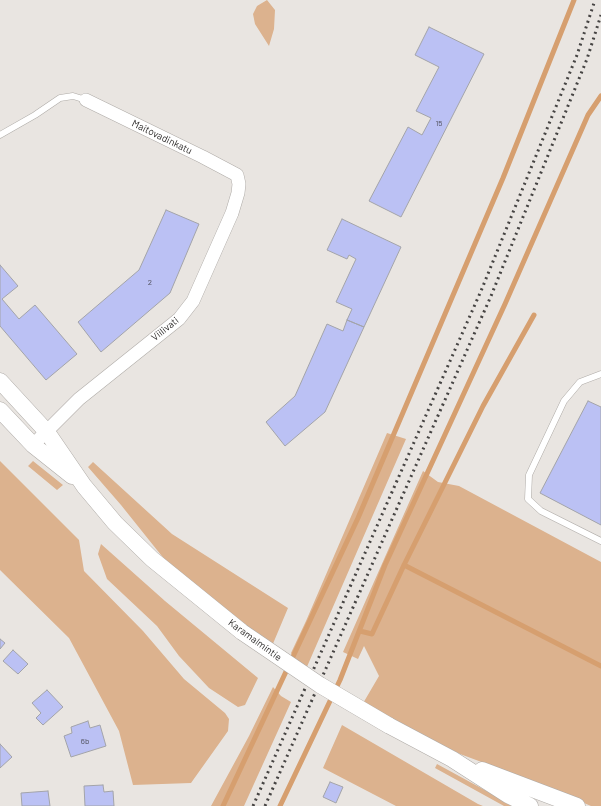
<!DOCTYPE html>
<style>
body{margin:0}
canvas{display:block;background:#e9e5e1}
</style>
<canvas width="601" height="806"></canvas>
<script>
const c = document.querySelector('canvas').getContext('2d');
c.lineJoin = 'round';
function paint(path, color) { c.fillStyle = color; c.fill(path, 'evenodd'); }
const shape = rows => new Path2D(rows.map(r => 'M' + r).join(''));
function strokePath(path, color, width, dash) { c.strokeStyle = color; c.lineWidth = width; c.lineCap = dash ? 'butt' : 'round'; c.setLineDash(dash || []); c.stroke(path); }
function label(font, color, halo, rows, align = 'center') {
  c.font = font + ' Barlow,sans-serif'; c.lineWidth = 3; c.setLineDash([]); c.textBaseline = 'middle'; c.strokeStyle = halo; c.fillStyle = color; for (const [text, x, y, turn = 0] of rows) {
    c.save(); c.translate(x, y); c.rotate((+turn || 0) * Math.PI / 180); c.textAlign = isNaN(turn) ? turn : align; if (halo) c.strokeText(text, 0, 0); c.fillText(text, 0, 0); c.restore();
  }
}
paint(shape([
 [267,0,275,10,274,29,269,46,255,24,253,14,257,6],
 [387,433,406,439,306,669,300,666,291,653,306,621],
 [0,461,79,540,84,571,143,631,184,679,225,713,229,719,228,731,191,783,133,785,119,731,69,638,0,570],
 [33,461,63,485,57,490,28,466],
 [93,462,172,534,288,608,272,646,165,560,121,505,88,467],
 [423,471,438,482,459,486,601,562,601,806,591,806,538,783,460,754,362,705,379,676,364,646,358,659,343,652],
 [101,544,165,601,258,678,245,705,238,707,209,688,179,656,157,626,107,579,98,554],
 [273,687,281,696,291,702,244,806,211,806,249,736],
 [342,725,478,804,483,806,396,806,323,768],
 [437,764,514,806,504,806,435,768]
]), '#dcb28e');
strokePath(shape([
 [404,565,601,666],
 [360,631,372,634,404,565,483,406,534,315],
 [223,806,358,518,503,178,574,0],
 [280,806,340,680,385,565,505,304,588,115,601,96]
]), '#d69f6f', 5);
const building = shape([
 [429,27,484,54,401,217,369,201,408,127,422,135,431,118,416,111,439,67,415,55,429,27],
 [166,210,199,224,170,293,101,352,78,322,139,270,166,210],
 [342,219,401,247,364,327,347,320,352,309,336,302,356,259,349,255,347,259,327,250,342,219],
 [0,265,18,286,2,299,19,319,35,305,77,354,46,380,0,326,0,265],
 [347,320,364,327,325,412,285,446,266,422,295,396,327,324,343,331,347,320],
 [588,401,601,407,601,525,540,493,588,401],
 [0,639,5,643,0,649,0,639],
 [13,650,28,664,18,674,3,661,13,650],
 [47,690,63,707,43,725,36,718,41,713,32,703,47,690],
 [88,721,90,728,100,725,106,746,71,757,64,736,72,733,71,727,88,721],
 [0,744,12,757,0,768,0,744],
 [330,782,343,787,336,803,323,797,330,782],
 [103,785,104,792,113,791,114,806,85,806,84,786,103,785],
 [48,791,50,806,22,806,21,793,48,791]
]);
paint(building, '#bbc1f4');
strokePath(building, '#a3a4a9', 1);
const service = shape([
 [0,135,35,115,60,98,73,96,86,100],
 [601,374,580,382,564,401,529,475,528,499,541,511,601,541]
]);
const minor = shape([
 [33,445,79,399,179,319,193,301,232,213,238,193,239,184,237,175,203,157,86,100]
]);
const tertiary = shape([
 [0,381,47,432,84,486,115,523,152,559,242,632],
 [0,410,33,445,72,476],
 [388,725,452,759,508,795,530,806],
 [482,770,577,806]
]);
strokePath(service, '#afaba7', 7);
strokePath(minor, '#afaba7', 14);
strokePath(tertiary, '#afaba7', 17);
strokePath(service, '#fff', 6);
strokePath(minor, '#fff', 13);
strokePath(tertiary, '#fff', 16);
strokePath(shape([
 [253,806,481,291,577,55,595,0],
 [265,806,491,296,587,59,601,15]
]), '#464443', 3, [2, 4]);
const tertiaryBridge = shape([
 [242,632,320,685,388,725]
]);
strokePath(tertiaryBridge, '#afaba7', 17, []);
strokePath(tertiaryBridge, '#fff', 16);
label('8px', '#51515d', null, [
 ["15",439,123],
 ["2",150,282],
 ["6b",85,741]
]);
label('10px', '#2e2c2b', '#fff', [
 ["Maitovadinkatu",162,137,26],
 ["Viilivati",165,329,-39],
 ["Karamalmintie",255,640,36]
]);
</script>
